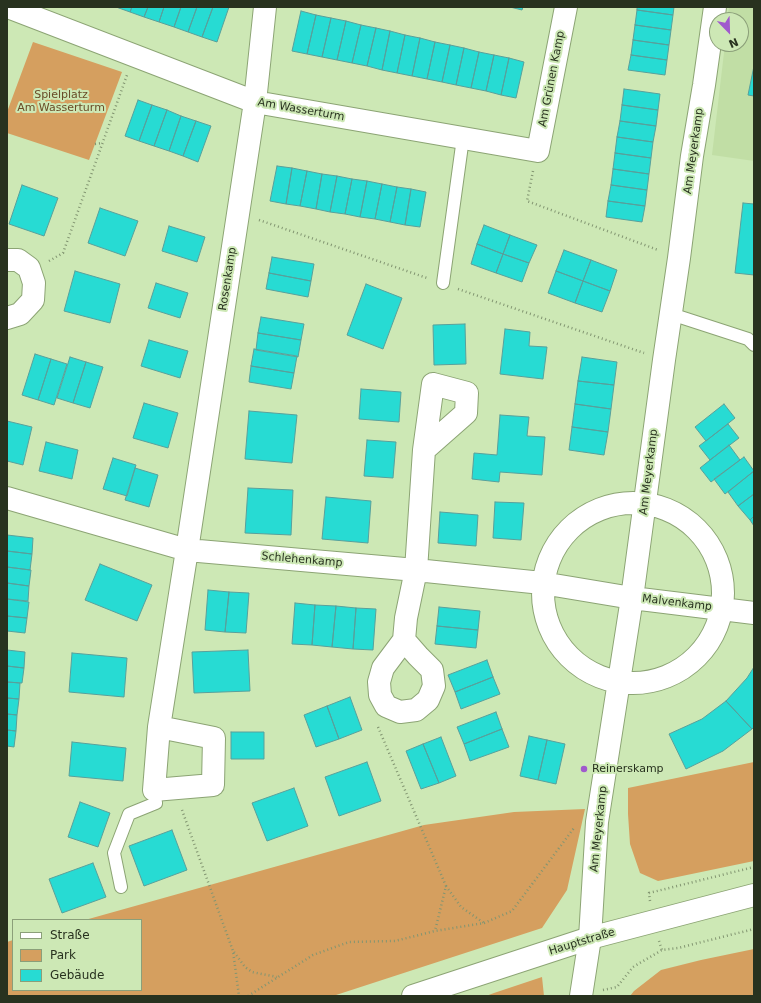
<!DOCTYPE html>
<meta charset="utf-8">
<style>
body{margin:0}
#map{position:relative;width:761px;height:1003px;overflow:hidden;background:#cde8b5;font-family:"DejaVu Sans",sans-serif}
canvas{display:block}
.frame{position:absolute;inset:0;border:8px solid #28321f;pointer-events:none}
.legend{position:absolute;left:12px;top:919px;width:130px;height:72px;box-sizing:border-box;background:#cde8b5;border:1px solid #8b9f79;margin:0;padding:5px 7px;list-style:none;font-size:12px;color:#28321f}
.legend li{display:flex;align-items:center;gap:8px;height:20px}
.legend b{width:20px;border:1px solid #8b9f79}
.north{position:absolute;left:709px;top:12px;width:40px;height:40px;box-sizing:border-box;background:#cde8b5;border:1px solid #8b9f79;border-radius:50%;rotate:157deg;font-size:11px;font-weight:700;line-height:16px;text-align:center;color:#28321f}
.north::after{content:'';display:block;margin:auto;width:14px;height:18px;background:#a059cd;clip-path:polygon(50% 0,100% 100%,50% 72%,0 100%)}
</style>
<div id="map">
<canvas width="761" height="1003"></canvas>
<div class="frame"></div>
<ul class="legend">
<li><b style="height:5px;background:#fff"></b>Straße</li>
<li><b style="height:11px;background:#d59f5f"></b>Park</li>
<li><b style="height:11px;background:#27dbd3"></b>Gebäude</li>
</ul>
<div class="north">N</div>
</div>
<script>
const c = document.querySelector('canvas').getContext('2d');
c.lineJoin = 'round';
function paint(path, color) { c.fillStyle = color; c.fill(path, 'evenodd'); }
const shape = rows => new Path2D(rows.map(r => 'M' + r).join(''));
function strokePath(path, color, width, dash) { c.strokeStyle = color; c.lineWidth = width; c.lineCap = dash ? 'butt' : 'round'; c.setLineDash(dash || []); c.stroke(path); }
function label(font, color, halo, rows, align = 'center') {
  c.font = font + ' "DejaVu Sans",sans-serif'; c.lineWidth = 4; c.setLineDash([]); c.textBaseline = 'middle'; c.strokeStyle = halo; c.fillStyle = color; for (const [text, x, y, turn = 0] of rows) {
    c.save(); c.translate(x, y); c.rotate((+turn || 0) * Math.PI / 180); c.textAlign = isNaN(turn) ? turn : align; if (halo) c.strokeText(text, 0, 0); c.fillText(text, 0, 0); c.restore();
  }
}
paint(shape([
 [729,7,754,7,754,161,712,155,725,44,741,44,741,20,727,20]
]), '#c1dea5');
paint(shape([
 [33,42,122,72,89,160,7,133,7,112],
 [754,762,754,861,658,881,640,873,630,844,628,814,628,788],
 [585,809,567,890,542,928,333,996,7,996,7,942,13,940,13,990,141,990,141,920,85,920,424,825,514,812],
 [754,949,754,996,630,996,634,991,661,970,701,960],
 [542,977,544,996,486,996,494,993]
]), '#d59f5f');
const building = shape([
 [116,7,132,7,130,12,116,7],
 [132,7,148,7,144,17,130,12,132,7],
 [148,7,164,7,159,22,144,17,148,7],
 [164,7,181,7,174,27,159,22,164,7],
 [181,7,197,7,188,32,174,27,181,7],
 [197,7,213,7,202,37,188,32,197,7],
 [213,7,229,7,217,42,202,37,213,7],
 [510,7,523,7,522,10,510,7],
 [637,7,674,7,673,15,637,10,637,7],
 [637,10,673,15,671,30,635,25,637,10],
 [301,11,316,15,307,54,292,51,301,11],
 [316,15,331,18,322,57,307,54,316,15],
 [331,18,346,21,337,60,322,57,331,18],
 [346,21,361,25,352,63,337,60,346,21],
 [361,25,376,28,367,66,352,63,361,25],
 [635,25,671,30,669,45,633,40,635,25],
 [376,28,390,31,382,70,367,66,376,28],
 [390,31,405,35,397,73,382,70,390,31],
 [405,35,420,38,412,76,397,73,405,35],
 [420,38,435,42,427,79,412,76,420,38],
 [633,40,669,45,667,60,631,55,633,40],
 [435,42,450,45,442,82,427,79,435,42],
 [450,45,464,48,456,85,442,82,450,45],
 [464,48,479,52,471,88,456,85,464,48],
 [479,52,494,55,486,91,471,88,479,52],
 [494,55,509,58,501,95,486,91,494,55],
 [631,55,667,60,665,75,628,70,631,55],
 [509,58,524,62,516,98,501,95,509,58],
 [754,66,754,96,748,95,754,66],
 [624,89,660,94,658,110,622,105,624,89],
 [138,100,152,105,139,141,125,136,138,100],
 [152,105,167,110,154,146,139,141,152,105],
 [622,105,658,110,656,126,620,121,622,105],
 [167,110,181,116,169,151,154,146,167,110],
 [181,116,196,121,183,156,169,151,181,116],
 [196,121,211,126,198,162,183,156,196,121],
 [620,121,656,126,653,142,617,137,620,121],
 [617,137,653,142,651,158,615,153,617,137],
 [615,153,651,158,649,174,613,169,615,153],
 [277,166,292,168,286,204,270,201,277,166],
 [292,168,307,171,300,206,286,204,292,168],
 [613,169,649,174,647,190,611,185,613,169],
 [307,171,322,174,316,209,300,206,307,171],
 [322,174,337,176,330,212,316,209,322,174],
 [337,176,352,179,345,214,330,212,337,176],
 [352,179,367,181,360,217,345,214,352,179],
 [367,181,382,184,375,219,360,217,367,181],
 [382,184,397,187,390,222,375,219,382,184],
 [22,185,58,198,44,236,9,224,22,185],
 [611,185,647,190,645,206,608,201,611,185],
 [397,187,411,189,405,225,390,222,397,187],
 [411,189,426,192,420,227,405,225,411,189],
 [608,201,645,206,642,222,606,217,608,201],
 [743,203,754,204,754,275,735,273,743,203],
 [100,208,138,221,125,256,88,243,100,208],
 [484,225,510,235,503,254,477,244,484,225],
 [169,226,205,237,197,262,162,251,169,226],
 [510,235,537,245,529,263,503,254,510,235],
 [477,244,503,254,496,273,471,264,477,244],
 [564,250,591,260,583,281,556,271,564,250],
 [503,254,529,263,522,282,496,273,503,254],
 [272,257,314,264,311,281,269,273,272,257],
 [591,260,617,270,610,291,583,281,591,260],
 [75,271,120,284,110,323,64,311,75,271],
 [556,271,583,281,575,303,548,293,556,271],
 [269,273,311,281,308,297,266,289,269,273],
 [583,281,610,291,602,312,575,303,583,281],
 [156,283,188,293,180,318,148,308,156,283],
 [366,284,402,298,383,349,347,335,366,284],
 [261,317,304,324,301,340,258,333,261,317],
 [465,324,466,364,434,365,433,325,465,324],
 [505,329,530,332,529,346,547,347,543,379,500,374,505,329],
 [258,333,301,340,298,357,256,350,258,333],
 [149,340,188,351,180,378,141,366,149,340],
 [254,349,297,356,294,373,251,366,254,349],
 [35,354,51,359,38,400,22,395,35,354],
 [70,357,86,362,73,403,57,398,70,357],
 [582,357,617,362,614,385,578,381,582,357],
 [51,359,67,364,54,405,38,400,51,359],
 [86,362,103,367,90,408,73,403,86,362],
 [251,366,294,373,291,389,249,382,251,366],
 [578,381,614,385,611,409,575,404,578,381],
 [361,389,401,392,399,422,359,419,361,389],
 [144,403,178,413,168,448,133,438,144,403],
 [575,404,611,409,608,432,572,427,575,404],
 [724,404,735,418,706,441,695,427,724,404],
 [249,411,297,415,292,463,245,459,249,411],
 [500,415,529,417,527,436,545,437,542,475,500,472,499,482,472,479,474,453,497,455,500,415],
 [7,421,32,427,23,465,7,461,7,421],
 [728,424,739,438,710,460,699,446,728,424],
 [572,427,608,432,604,455,569,450,572,427],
 [367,440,396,442,393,478,364,476,367,440],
 [46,442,78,450,72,479,39,471,46,442],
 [729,445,740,460,711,482,700,468,729,445],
 [744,457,754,471,725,494,714,479,744,457],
 [113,458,136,465,127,496,103,489,113,458],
 [135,468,158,475,149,507,125,500,135,468],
 [754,471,754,494,738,506,728,492,754,471],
 [248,488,293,490,291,535,245,533,248,488],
 [754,494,754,516,750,520,738,506,754,494],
 [326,497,371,501,368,543,322,539,326,497],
 [495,502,524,503,521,540,493,538,495,502],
 [440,512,478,515,476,546,438,543,440,512],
 [754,516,754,526,750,520,754,516],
 [7,535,33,538,32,554,7,551,7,535],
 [7,551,32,554,30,570,7,567,7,551],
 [100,564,152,585,137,621,85,600,100,564],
 [7,567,31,570,29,586,7,583,7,567],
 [7,583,29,586,28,601,7,599,7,583],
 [208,590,229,592,225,632,205,630,208,590],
 [229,592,249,593,246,633,225,632,229,592],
 [7,599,29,602,27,618,7,616,7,599],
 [295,603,315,605,312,645,292,644,295,603],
 [315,605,336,606,332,647,312,645,315,605],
 [336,606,356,608,353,649,332,647,336,606],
 [439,607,480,611,478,630,437,626,439,607],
 [356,608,376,609,373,650,353,649,356,608],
 [7,616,27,618,25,633,7,631,7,616],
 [437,626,478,630,476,648,435,644,437,626],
 [7,650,25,652,24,668,7,666,7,650],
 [248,650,250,691,194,693,192,652,248,650],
 [72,653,127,658,124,697,69,692,72,653],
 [487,660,493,677,455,692,448,675,487,660],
 [7,666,24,668,22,683,7,682,7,666],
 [754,667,754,727,752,729,726,701,747,678,754,667],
 [493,677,500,694,461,709,455,692,493,677],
 [7,682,20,683,19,699,7,698,7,682],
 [350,697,362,730,339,739,327,706,350,697],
 [7,698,19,699,17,715,7,714,7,698],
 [726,701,752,729,723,751,686,769,669,734,702,719,726,701],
 [327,706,339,739,316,747,304,715,327,706],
 [496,712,502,729,464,744,457,727,496,712],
 [7,714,17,715,16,731,7,730,7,714],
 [502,729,509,747,470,761,464,744,502,729],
 [7,730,16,731,14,747,7,746,7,730],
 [231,732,264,732,264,759,231,759,231,732],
 [529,736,547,740,538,780,520,776,529,736],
 [441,737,456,776,439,783,423,744,441,737],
 [547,740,565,744,556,784,538,780,547,740],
 [72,742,126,748,123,781,69,776,72,742],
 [423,744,439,783,421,789,406,751,423,744],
 [367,762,381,801,339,816,325,777,367,762],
 [294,788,308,826,267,841,252,803,294,788],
 [80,802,110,813,98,847,68,837,80,802],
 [172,830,187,870,144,886,129,846,172,830],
 [93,863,106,897,62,913,49,879,93,863]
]);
paint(building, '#27dbd3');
strokePath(building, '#58a09b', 1);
const service = shape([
 [443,283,463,138],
 [671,314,748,339,754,345],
 [121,887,114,853,129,814,156,803,154,790]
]);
const minor = shape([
 [8,7,255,102,538,151,566,7],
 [7,260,18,260,29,268,34,283,33,300,20,314,7,318],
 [7,498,187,550,416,570,542,583,632,598,754,613],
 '543 593a90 90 0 1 1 180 0a90 90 0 1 1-180 0Z',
 [404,640,406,618,416,570,424,450,433,384,467,393,466,413,424,450],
 [404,640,418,656,432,670,434,686,428,700,416,710,400,712,386,706,380,695,379,682,383,668,404,640],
 [159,727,214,738,213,785,154,790,159,727,187,550,255,102,265,7],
 [581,996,590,938,597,822,632,598,664,360,679,258,692,156,704,85,715,7]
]);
const secondary = shape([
 [413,996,590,938,754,895]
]);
strokePath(service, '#8ca474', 14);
strokePath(minor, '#8ca474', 24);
strokePath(secondary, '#8ca474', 24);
strokePath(shape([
 [95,144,102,143],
 [533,171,527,201,658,250],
 [259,220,427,278],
 [49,261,63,253,127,75],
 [458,289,644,353],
 [378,727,446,886,435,931],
 [182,810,233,951,239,996],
 [446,886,461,907,484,923],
 [650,901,649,893,754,867],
 [659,941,662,950],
 [234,952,245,967,252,972,277,977],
 [603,990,617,987,633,967,662,950,678,948,754,929],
 [248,996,313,955,349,942,395,941,435,931,484,923,512,911,574,828]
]), '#829571', 2.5, [1, 3]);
strokePath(service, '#fff', 12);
strokePath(minor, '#fff', 22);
strokePath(secondary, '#fff', 22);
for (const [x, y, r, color] of [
 [584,769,4,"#a059cd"]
]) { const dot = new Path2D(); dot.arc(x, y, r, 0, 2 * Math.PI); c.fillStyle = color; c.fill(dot); strokePath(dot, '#cde8b5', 1.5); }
label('11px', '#28321f', '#cde8b5', [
 ["Am Grünen Kamp",552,79,-79],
 ["Am Wasserturm",301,110,10],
 ["Am Meyerkamp",694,151,-82],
 ["Rosenkamp",228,279,-81],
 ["Am Meyerkamp",649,472,-83],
 ["Schlehenkamp",302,560,5],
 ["Malvenkamp",677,603,7],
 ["Am Meyerkamp",599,829,-84],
 ["Hauptstraße",582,942,-17]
]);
label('11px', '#694b27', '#cde8b5', [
 ["Spielplatz",61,95],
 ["Am Wasserturm",61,108]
]);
label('11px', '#28321f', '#cde8b5', [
 ["Reinerskamp",592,769]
], 'left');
</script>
